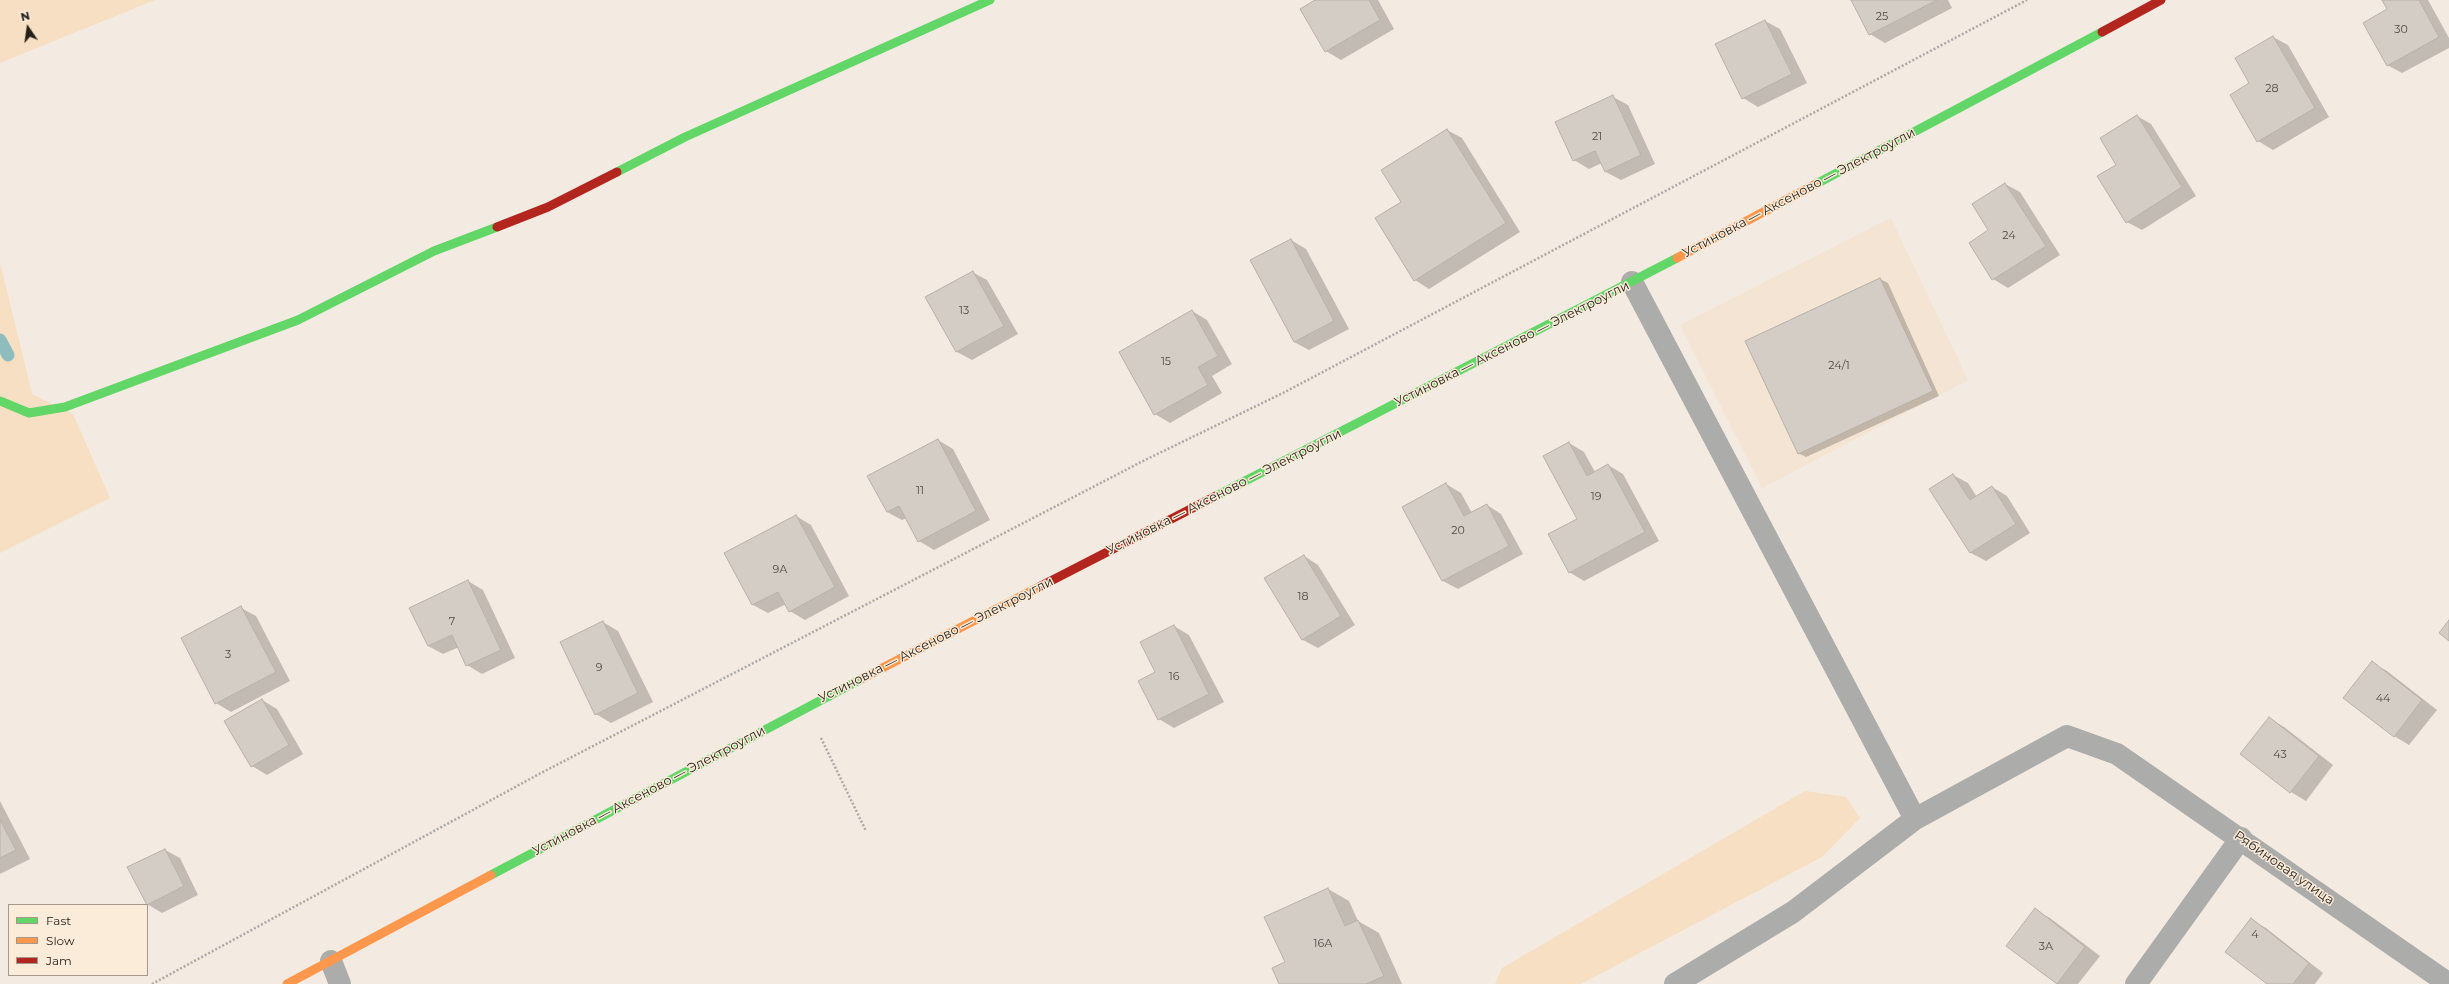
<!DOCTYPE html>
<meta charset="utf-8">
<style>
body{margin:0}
#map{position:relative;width:2449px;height:984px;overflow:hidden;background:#f3eae1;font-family:Montserrat,sans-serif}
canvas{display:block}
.legend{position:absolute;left:8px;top:904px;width:140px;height:72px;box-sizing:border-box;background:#fbebd9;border:1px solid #a5998c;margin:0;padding:5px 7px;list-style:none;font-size:12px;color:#241f18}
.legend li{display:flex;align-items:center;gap:8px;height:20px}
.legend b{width:20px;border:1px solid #a5998c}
.north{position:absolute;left:8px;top:8px;width:40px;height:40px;-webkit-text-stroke:3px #fbebd9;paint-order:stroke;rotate:347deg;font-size:11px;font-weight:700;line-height:16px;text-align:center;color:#241f18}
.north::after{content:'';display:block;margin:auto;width:14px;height:18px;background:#241f18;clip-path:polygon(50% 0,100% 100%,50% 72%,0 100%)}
</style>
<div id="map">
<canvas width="2449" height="984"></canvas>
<ul class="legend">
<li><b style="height:5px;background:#63d668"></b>Fast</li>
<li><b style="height:5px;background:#ff974d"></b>Slow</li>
<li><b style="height:5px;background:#b3261e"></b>Jam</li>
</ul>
<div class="north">N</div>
</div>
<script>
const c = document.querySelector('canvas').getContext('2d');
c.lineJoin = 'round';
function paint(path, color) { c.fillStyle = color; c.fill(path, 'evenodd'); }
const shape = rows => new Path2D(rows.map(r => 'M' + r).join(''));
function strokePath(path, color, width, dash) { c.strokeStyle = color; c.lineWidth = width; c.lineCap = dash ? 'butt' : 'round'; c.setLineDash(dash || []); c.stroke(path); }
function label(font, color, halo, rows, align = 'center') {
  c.font = font + ' Montserrat,sans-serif'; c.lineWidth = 3; c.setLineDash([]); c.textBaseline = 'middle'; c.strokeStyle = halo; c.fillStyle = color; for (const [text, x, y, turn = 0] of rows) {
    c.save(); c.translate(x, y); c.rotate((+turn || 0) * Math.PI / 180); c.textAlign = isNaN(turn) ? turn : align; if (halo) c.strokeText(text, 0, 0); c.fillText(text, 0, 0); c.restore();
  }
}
paint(shape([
 [1891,218,1968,380,1762,488,1680,325]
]), '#f3e4d3');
paint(shape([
 [0,0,155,0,0,63],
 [0,262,32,394,73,414,110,498,0,553],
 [1805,791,1846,797,1860,818,1822,857,1581,984,1495,984,1502,968]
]), '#f7dfc3');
paint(shape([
 [1317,0,1378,0,1394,29,1341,60,1326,51],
 [1853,0,1948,0,1952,8,1885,43,1870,34],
 [2384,0,2428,0,2449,38,2449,48,2402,73,2387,65,2389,9],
 [1765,21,1780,29,1807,83,1758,107,1743,98],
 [2273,37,2288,45,2329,117,2273,150,2258,141,2251,83],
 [1613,97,1628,105,1655,164,1621,180,1606,172,1602,163,1589,169,1574,160],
 [2137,116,2151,124,2196,196,2142,230,2127,222,2118,165],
 [1447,130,1462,138,1520,232,1429,289,1415,280,1402,202],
 [2005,184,2020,192,2060,255,2008,288,1993,279,1970,243,1990,230],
 [1291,240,1306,249,1349,329,1309,350,1294,342],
 [972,272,987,280,1018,334,972,360,957,352,926,297],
 [1880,279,1888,283,1939,396,1806,457,1798,453],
 [1192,311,1207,320,1232,364,1212,376,1222,393,1170,423,1155,414,1120,352],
 [938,440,953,449,990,520,934,550,919,541,907,518,902,520,887,512],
 [1569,443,1584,452,1595,472,1608,465,1623,474,1659,541,1584,581,1569,572,1579,519],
 [1953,475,1968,483,1977,497,1992,487,2007,496,2030,533,1986,561,1971,553,1930,490],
 [1446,484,1461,493,1472,513,1487,505,1501,514,1523,554,1458,589,1443,581,1403,507],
 [796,516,811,525,849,596,805,620,790,611,786,604,768,613,753,605,726,554],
 [1304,556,1318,565,1355,625,1318,648,1303,640,1266,579],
 [468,581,483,590,515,658,482,674,467,665,459,647,443,654,428,646],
 [241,608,256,616,290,681,231,712,216,703,182,639],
 [603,622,618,631,653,702,611,723,596,714],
 [1174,626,1189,635,1224,702,1174,728,1159,719,1156,673],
 [2372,663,2387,671,2437,710,2409,745,2394,736,2345,698],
 [262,700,277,709,303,754,267,775,252,766],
 [2269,718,2284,727,2333,765,2306,801,2291,792,2242,754],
 [0,801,30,859,0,874],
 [165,850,180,858,198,895,162,913,147,904],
 [1328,889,1349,901,1358,921,1379,933,1402,984,1280,984,1286,963],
 [2035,910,2050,918,2100,956,2078,984,2057,984,2007,946],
 [2251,920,2266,928,2323,973,2315,984,2268,984]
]), '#0003');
strokePath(shape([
 [0,340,8,355]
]), '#8fbdbe', 13);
const building = shape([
 [1315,0,1369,0,1380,20,1325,52,1300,9,1315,0],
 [1851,0,1937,0,1869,35,1851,0],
 [2382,0,2419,0,2439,37,2387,66,2363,23,2387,9,2382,0],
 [1765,20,1792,74,1742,99,1715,44,1765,20],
 [2273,36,2315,108,2257,142,2230,95,2249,83,2235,58,2273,36],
 [1613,95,1641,155,1605,172,1595,151,1573,161,1555,122,1613,95],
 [2137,115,2182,187,2126,223,2097,176,2116,165,2100,138,2137,115],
 [1447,129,1506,223,1414,281,1375,218,1401,202,1381,170,1447,129],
 [2005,183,2046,246,1992,280,1969,243,1988,230,1972,204,2005,183],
 [1291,239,1334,321,1294,342,1250,260,1291,239],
 [973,271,1004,326,956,352,925,297,973,271],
 [1880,278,1933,391,1798,454,1745,341,1880,278],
 [1192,310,1218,356,1198,367,1208,385,1154,415,1119,352,1192,310],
 [938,439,976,511,918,542,899,506,887,512,867,476,938,439],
 [1569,442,1587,476,1608,464,1645,532,1569,573,1548,534,1577,519,1543,456,1569,442],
 [1953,474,1970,500,1992,486,2016,524,1970,553,1929,489,1953,474],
 [1446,483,1464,516,1487,504,1509,546,1442,581,1402,507,1446,483],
 [796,515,835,587,789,612,778,592,752,605,724,553,796,515],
 [1304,555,1341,616,1302,640,1264,578,1304,555],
 [468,580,501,650,466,666,452,635,428,646,409,608,468,580],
 [241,606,276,672,215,704,181,638,241,606],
 [2449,620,2449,641,2439,633,2449,620],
 [603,621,638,693,595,715,560,642,603,621],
 [1174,625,1209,694,1158,720,1138,681,1155,672,1140,642,1174,625],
 [2372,661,2422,700,2394,737,2343,698,2372,661],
 [262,699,289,745,251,767,224,721,262,699],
 [2269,717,2319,756,2290,793,2240,754,2269,717],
 [0,820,16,850,0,858,0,820],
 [165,849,184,886,147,905,127,867,165,849],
 [1328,888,1345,926,1358,920,1384,976,1366,984,1279,984,1272,968,1285,962,1264,917,1328,888],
 [2035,908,2085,947,2057,984,2006,946,2035,908],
 [2251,918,2309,963,2293,984,2267,984,2225,952,2251,918]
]);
paint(building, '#d4cdc6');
strokePath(building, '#b7b1a9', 1);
strokePath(shape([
 [821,738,866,831],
 [152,984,541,773,1145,460,1283,393,2027,0]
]), '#aca9a6', 2.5, [2, 2]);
strokePath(shape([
 [331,961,340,984],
 [2136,984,2241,838]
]), '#acadaa', 22);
strokePath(shape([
 [1632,282,1915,819],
 [1675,984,1793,912,1915,819,2067,736,2117,754,2449,984]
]), '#acadaa', 22);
strokePath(shape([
 [617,172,685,137,990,0],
 [1816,184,2102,32],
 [0,401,29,413,65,407,298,320,434,251,497,227],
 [1216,496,1677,258],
 [491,875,863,678]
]), '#63d668', 9);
strokePath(shape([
 [1677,258,1816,184],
 [863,678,1041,586],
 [287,984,491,875]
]), '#ff974d', 9);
strokePath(shape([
 [2102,32,2161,0],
 [497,227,548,207,617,172],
 [1041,586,1216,496]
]), '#b3261e', 9);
label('11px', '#504a44', null, [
 ["25",1882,17],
 ["30",2401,30],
 ["28",2272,89],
 ["21",1597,137],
 ["24",2009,236],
 ["13",964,311],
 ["15",1166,362],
 ["24/1",1839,366],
 ["11",920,491],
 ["19",1596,497],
 ["20",1458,531],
 ["9А",780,570],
 ["18",1303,597],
 ["7",452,622],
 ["3",228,655],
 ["9",599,668],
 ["16",1174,677],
 ["44",2383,699],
 ["43",2280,755],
 ["4",2255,935],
 ["16А",1323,944],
 ["3А",2046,947]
]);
label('13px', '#241f18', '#fbebd9', [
 ["Устиновка — Аксеново — Электроугли",1799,193,-28],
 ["Устиновка — Аксеново — Электроугли",1512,344,-27],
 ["Устиновка — Аксеново — Электроугли",1224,492,-27],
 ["Устиновка — Аксеново — Электроугли",936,640,-27],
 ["Устиновка — Аксеново — Электроугли",649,791,-28],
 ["Рябиновая улица",2284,868,35]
]);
</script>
